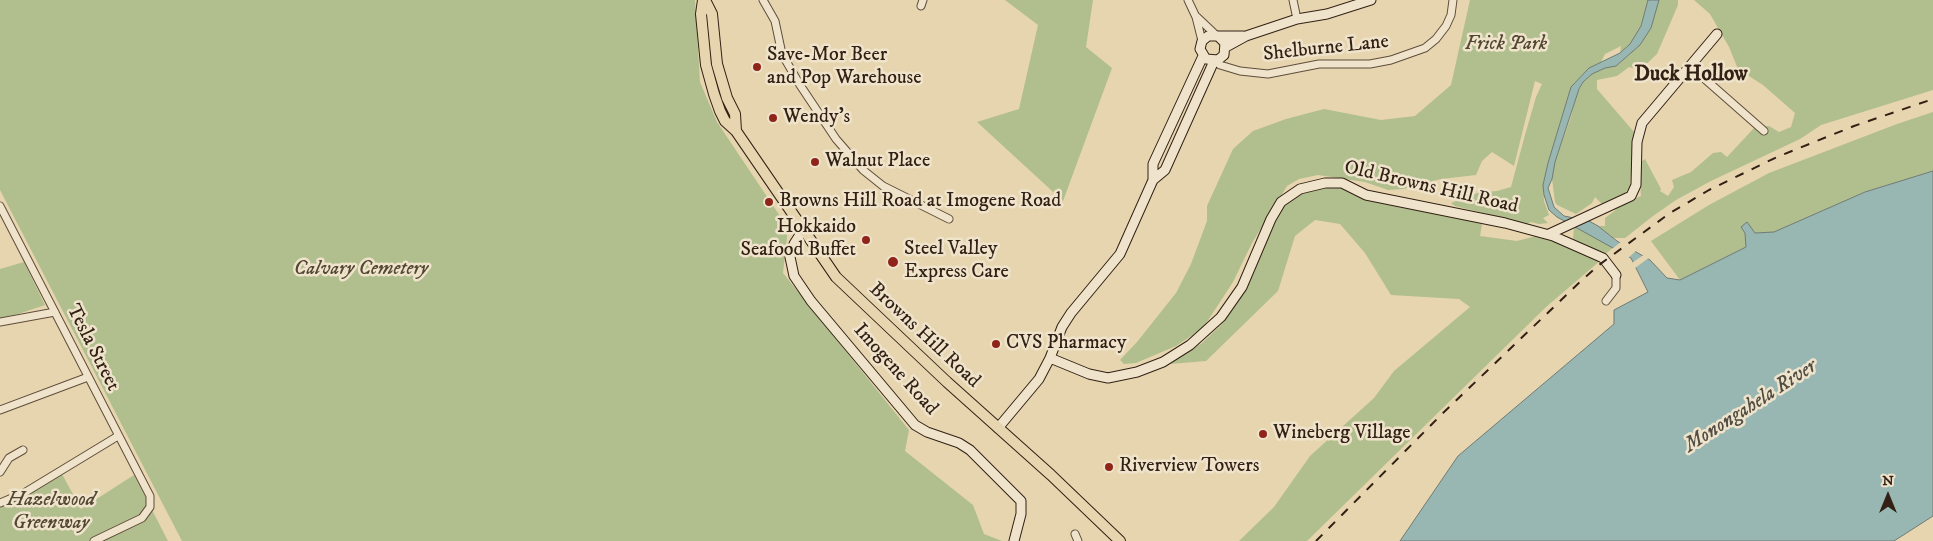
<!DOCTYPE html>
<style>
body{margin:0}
#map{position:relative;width:1933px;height:541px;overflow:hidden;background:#e6d5af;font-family:"IM FELL DW Pica",serif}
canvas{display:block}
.north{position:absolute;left:1863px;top:471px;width:50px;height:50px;-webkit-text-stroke:4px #efe4cb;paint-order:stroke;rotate:0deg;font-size:14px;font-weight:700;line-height:20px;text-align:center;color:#322014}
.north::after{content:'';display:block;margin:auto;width:18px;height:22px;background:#322014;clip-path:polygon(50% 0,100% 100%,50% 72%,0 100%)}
</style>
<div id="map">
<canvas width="1933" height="541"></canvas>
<div class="north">N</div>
</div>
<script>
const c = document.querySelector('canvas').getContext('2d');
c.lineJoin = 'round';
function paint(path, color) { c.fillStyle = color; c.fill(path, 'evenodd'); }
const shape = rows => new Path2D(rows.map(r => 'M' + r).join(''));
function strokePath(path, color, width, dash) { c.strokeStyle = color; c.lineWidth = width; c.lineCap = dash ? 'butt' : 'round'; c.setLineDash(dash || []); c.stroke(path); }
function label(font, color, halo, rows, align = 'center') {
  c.font = font + ' "IM FELL DW Pica",serif'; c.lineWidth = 5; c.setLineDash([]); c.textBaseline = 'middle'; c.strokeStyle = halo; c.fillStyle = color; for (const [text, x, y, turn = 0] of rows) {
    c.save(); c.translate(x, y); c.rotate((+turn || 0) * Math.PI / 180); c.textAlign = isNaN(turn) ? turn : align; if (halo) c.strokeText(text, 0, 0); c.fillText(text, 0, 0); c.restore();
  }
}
paint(shape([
 [0,0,695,0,700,82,717,122,788,228,783,273,909,430,905,451,973,505,984,534,1002,541,182,541,0,190],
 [1005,0,1093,0,1086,47,1112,68,1063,201,977,122,1019,109,1038,25],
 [1470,0,1648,0,1641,26,1630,44,1620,53,1621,46,1605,54,1601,62,1589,68,1571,87,1548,163,1543,185,1544,201,1549,215,1543,218,1548,223,1539,224,1531,222,1527,224,1455,206,1451,203,1477,193,1497,191,1511,187,1525,135,1536,97,1542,84,1535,81,1514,166,1492,152,1482,161,1476,175,1441,179,1403,189,1388,190,1365,182,1318,175,1299,179,1287,186,1252,243,1233,282,1203,328,1176,346,1136,363,1124,364,1120,360,1137,342,1176,293,1191,264,1207,221,1207,206,1233,149,1253,131,1286,119,1324,109,1381,120,1415,116,1451,85],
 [1659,0,1678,0,1678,5,1657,54,1640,70,1629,67,1617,76,1597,80,1597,89,1634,132,1630,187,1625,193,1602,204,1595,197,1592,203,1576,214,1557,205,1555,202,1552,179,1555,162,1571,117,1576,96,1583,82,1592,74,1605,68,1616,66,1640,45,1651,28],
 [1694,0,1933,0,1933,90,1821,125,1800,139,1711,181,1676,200,1653,216,1625,238,1614,238,1598,226,1605,226,1605,218,1616,210,1613,208,1641,196,1639,166,1642,161,1645,159,1661,189,1660,191,1668,196,1674,187,1672,180,1691,172,1713,153,1721,152,1727,157,1755,127,1769,126,1779,132,1791,127,1795,113,1763,85,1738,69,1729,47,1710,14],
 [1933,112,1933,171,1865,192,1774,232,1755,233,1747,223,1745,233,1746,247,1680,280,1651,241,1709,205,1769,173,1897,124],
 [1327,186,1340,188,1482,224,1480,236,1517,241,1536,236,1584,251,1601,260,1546,307,1307,541,1239,541,1274,507,1310,456,1374,398,1394,371,1470,307,1459,299,1391,295,1365,253,1340,224,1315,220,1295,236,1278,291,1206,361,1170,364,1202,343,1221,325,1238,302,1256,266,1277,216,1285,204,1304,191],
 [1574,227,1613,247,1613,248,1604,255,1573,239],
 [24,262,45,305,0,320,0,269],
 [62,474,81,509,134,475,168,541,0,541,0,508]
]), '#b1be8e');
const water = shape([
 [1648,0,1659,0,1651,28,1640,45,1616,66,1605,68,1592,74,1583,82,1579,89,1555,162,1552,179,1548,188,1554,207,1564,216,1589,221,1598,226,1617,241,1650,260,1667,278,1680,280,1746,247,1745,233,1741,227,1747,222,1755,233,1774,232,1865,192,1933,171,1933,516,1894,541,1400,541,1458,456,1614,324,1614,310,1648,292,1631,258,1557,217,1549,210,1544,195,1543,185,1548,163,1571,87,1589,68,1620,53,1630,44,1641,26,1648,0]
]);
paint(water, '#98b7b3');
strokePath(water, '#6f7b73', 1);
paint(shape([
 [1622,241,1638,249,1627,259,1612,249],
 [1645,254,1650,257,1635,268,1632,263]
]), '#e6d5af');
const street = shape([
 [763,0,775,21,782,54,800,85,836,139,863,170,883,186,949,219],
 [1188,0,1196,17,1202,41],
 [1293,0,1297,19],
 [921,6,923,0],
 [1197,17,1216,35],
 [1215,61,1220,65,1240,71,1268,74,1319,64,1370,64,1391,60,1425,48,1436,39,1446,26,1451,15,1453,0],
 [1690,66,1764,131],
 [0,206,150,496,150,507,142,518,94,541],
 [1606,301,1616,288,1616,275],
 [0,322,55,312],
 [0,410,88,377],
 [0,472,9,458,23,450],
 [0,503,24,493,118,436],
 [1075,534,1078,541]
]);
const secondary = shape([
 [1219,37,1225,43,1224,55,1218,60,1206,59,1200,49,1202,41,1208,36,1243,36],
 [1226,47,1246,36,1297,19,1327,14,1371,0],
 [1153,180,1165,170,1214,61],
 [803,230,794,244,790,257,794,276,811,301,915,425,927,432,959,443,970,450,1021,501,1021,514,1014,541],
 [1549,234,1631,196,1636,185,1637,142,1642,123,1717,34],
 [1050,358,1089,374,1108,378,1137,372,1163,362,1190,345,1221,317,1242,287,1271,219,1281,202,1300,189,1325,183,1342,183,1366,195,1505,223,1553,236,1603,258,1616,275],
 [998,428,1039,379,1050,358,1062,327,1071,313,1120,254,1153,180,1153,164,1203,56]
]);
const primary = shape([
 [703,0,701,14,706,65,714,94,720,111,725,121,736,131,836,277,947,382,1051,475,1120,541],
 [705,0,712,14,717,64,727,98,735,114,736,131]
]);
strokePath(street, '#5f4d3b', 9);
strokePath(secondary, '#322014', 11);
strokePath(primary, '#322014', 12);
strokePath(street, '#efe4cb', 7);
strokePath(secondary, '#efe4cb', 9);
strokePath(primary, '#e6d5af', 10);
strokePath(shape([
 [1316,541,1443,413,1581,281,1599,265,1670,213,1709,190,1777,157,1854,126,1933,99]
]), '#322014', 2, [9, 9]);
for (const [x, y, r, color] of [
 [757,67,5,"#8f2418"],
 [773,118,5,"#8f2418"],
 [815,162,5,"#8f2418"],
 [769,202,5,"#8f2418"],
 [866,240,5,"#8f2418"],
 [893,262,6,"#8f2418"],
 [996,344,5,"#8f2418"],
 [1263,434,5,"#8f2418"],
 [1109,467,5,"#8f2418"]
]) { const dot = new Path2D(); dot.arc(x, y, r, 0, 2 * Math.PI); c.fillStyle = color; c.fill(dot); strokePath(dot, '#efe4cb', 2); }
label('italic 20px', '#524832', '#efe4cb', [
 ["Frick Park",1506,45],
 ["Calvary Cemetery",361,270],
 ["Hazelwood",51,501],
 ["Greenway",51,524]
]);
label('20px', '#322014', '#efe4cb', [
 ["Shelburne Lane",1326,49,-6],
 ["Old Browns Hill Road",1431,188,13],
 ["Browns Hill Road",924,336,43],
 ["Tesla Street",92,348,63],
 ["Imogene Road",895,370,48]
]);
label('20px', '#322014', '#efe4cb', [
 ["Save-Mor Beer",767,56],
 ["and Pop Warehouse",767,79],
 ["Wendy's",783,118],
 ["Walnut Place",825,162],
 ["Browns Hill Road at Imogene Road",779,202],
 ["Hokkaido",856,228,"right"],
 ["Seafood Buffet",856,251,"right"],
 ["Steel Valley",904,250],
 ["Express Care",904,273],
 ["CVS Pharmacy",1006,344],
 ["Wineberg Village",1273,434],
 ["Riverview Towers",1119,467]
], 'left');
label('bold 21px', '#322014', '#efe4cb', [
 ["Duck Hollow",1691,76]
]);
label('italic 21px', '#514d44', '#efe4cb', [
 ["Monongahela River",1751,407,-33]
]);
</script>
